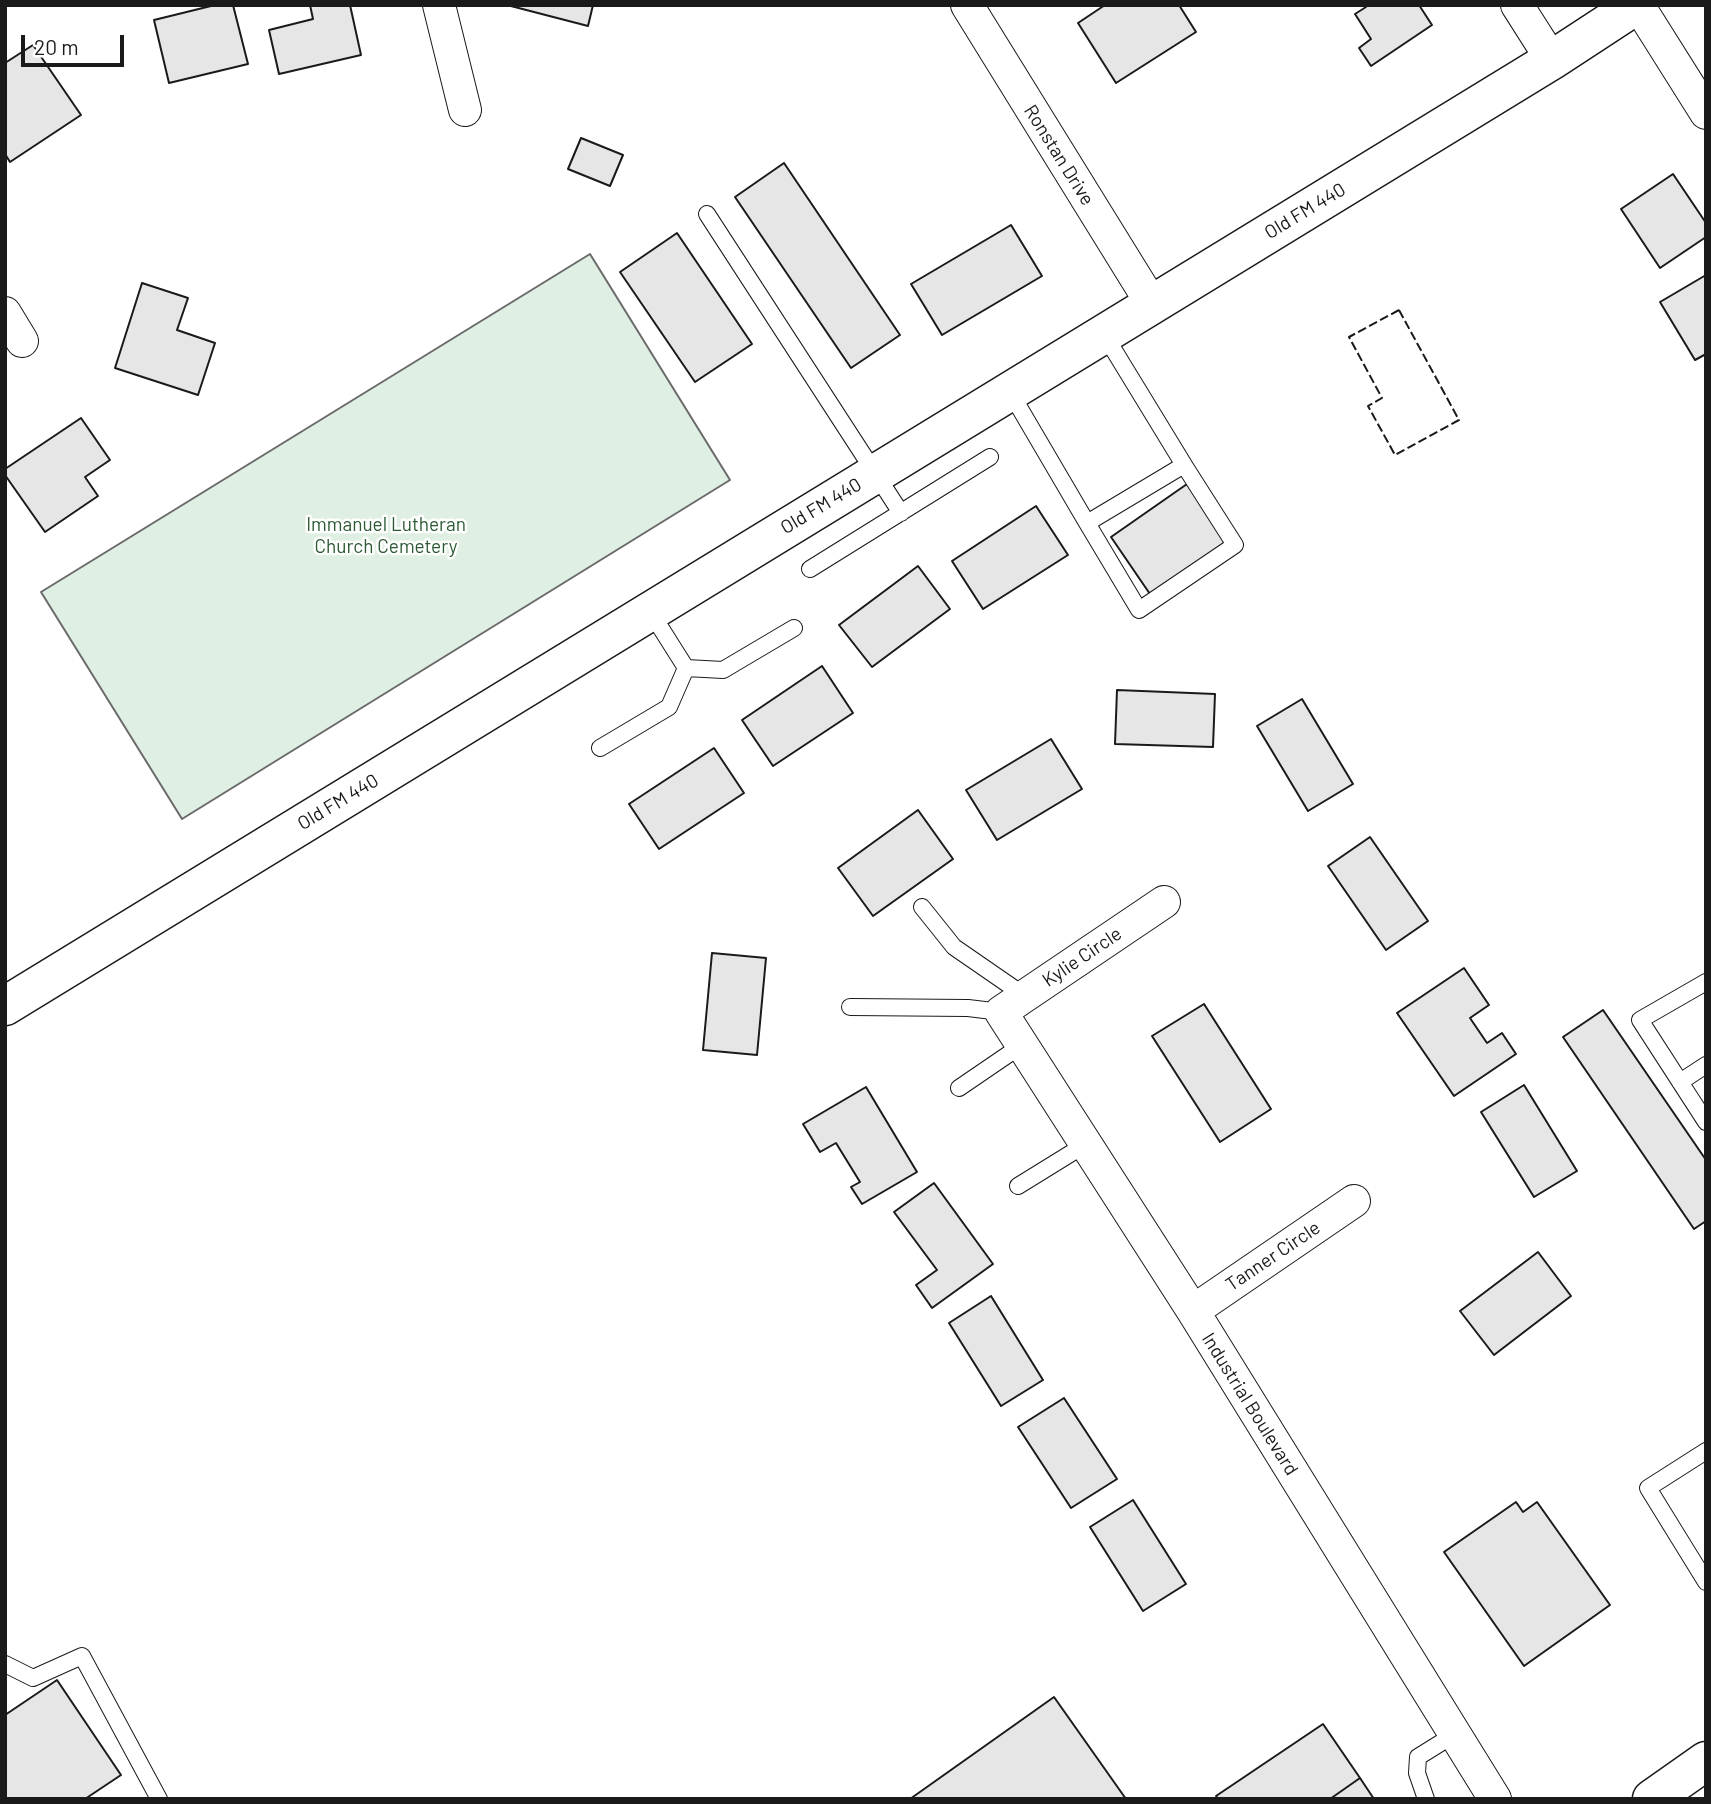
<!DOCTYPE html>
<style>
body{margin:0}
#map{position:relative;width:1711px;height:1804px;overflow:hidden;background:#fff;font-family:Barlow,sans-serif}
canvas{display:block}
.frame{position:absolute;inset:0;border:7px solid #1a1a1a;pointer-events:none}
.scale{position:absolute;left:21px;top:35px;width:103px;height:32px;box-sizing:border-box;border:4px solid #1a1a1a;border-top:0;padding-left:9px;font-size:21px;line-height:24px;white-space:nowrap;color:#1a1a1a;-webkit-text-stroke:5px #fff;paint-order:stroke}
</style>
<div id="map">
<canvas width="1711" height="1804"></canvas>
<div class="frame"></div>
<div class="scale">20 m</div>
</div>
<script>
const c = document.querySelector('canvas').getContext('2d');
c.lineJoin = 'round';
function paint(path, color) { c.fillStyle = color; c.fill(path, 'evenodd'); }
const shape = rows => new Path2D(rows.map(r => 'M' + r).join(''));
function strokePath(path, color, width, dash) { c.strokeStyle = color; c.lineWidth = width; c.lineCap = dash ? 'butt' : 'round'; c.setLineDash(dash || []); c.stroke(path); }
function label(font, color, halo, rows, align = 'center') {
  c.font = font + ' Barlow,sans-serif'; c.lineWidth = 5; c.setLineDash([]); c.textBaseline = 'middle'; c.strokeStyle = halo; c.fillStyle = color; for (const [text, x, y, turn = 0] of rows) {
    c.save(); c.translate(x, y); c.rotate((+turn || 0) * Math.PI / 180); c.textAlign = isNaN(turn) ? turn : align; if (halo) c.strokeText(text, 0, 0); c.fillText(text, 0, 0); c.restore();
  }
}
const green = shape([
 [590,254,730,480,182,819,41,592,590,254]
]);
paint(green, '#e0efe3');
strokePath(green, '#6a6a6a', 2);
const building = shape([
 [215,5,233,5,248,64,169,83,154,20,215,5],
 [310,5,350,5,361,55,279,74,269,30,313,19,310,5],
 [507,5,593,5,588,26,507,5],
 [1105,5,1179,5,1196,32,1116,83,1078,23,1105,5],
 [1364,5,1419,5,1432,25,1371,66,1359,48,1371,39,1355,14,1366,7,1364,5],
 [33,45,81,115,10,162,5,154,5,63,33,45],
 [581,138,623,155,610,186,568,169,581,138],
 [784,163,900,335,851,368,735,197,784,163],
 [1673,174,1706,223,1706,237,1660,268,1621,209,1673,174],
 [1011,225,1042,276,942,335,911,284,1011,225],
 [677,233,752,344,695,382,620,272,677,233],
 [1706,275,1706,354,1695,360,1660,302,1706,275],
 [142,283,188,298,177,330,215,343,198,395,115,368,142,283],
 [81,418,110,460,85,477,98,496,45,532,5,475,5,469,81,418],
 [1187,484,1229,543,1152,597,1111,537,1187,484],
 [1036,506,1068,555,983,609,952,561,1036,506],
 [918,566,950,609,872,667,839,625,918,566],
 [822,666,853,713,773,766,742,720,822,666],
 [1117,690,1215,694,1213,747,1115,744,1117,690],
 [1302,699,1353,784,1308,811,1257,726,1302,699],
 [1051,739,1082,789,997,840,966,790,1051,739],
 [714,748,744,793,659,849,629,804,714,748],
 [918,810,953,859,873,916,838,868,918,810],
 [1370,837,1428,921,1386,950,1328,866,1370,837],
 [712,953,766,958,757,1055,703,1050,712,953],
 [1464,968,1489,1005,1470,1018,1487,1043,1502,1033,1516,1054,1454,1096,1397,1013,1464,968],
 [1204,1004,1271,1109,1220,1142,1152,1036,1204,1004],
 [1603,1010,1706,1160,1706,1221,1694,1229,1563,1037,1603,1010],
 [1524,1085,1577,1171,1534,1197,1481,1112,1524,1085],
 [866,1087,917,1172,862,1204,851,1187,860,1182,836,1143,820,1152,803,1124,866,1087],
 [934,1183,993,1264,932,1308,916,1285,937,1270,894,1212,934,1183],
 [1538,1252,1571,1296,1494,1355,1460,1311,1538,1252],
 [991,1296,1043,1380,1001,1406,949,1323,991,1296],
 [1064,1398,1117,1479,1071,1508,1018,1427,1064,1398],
 [1133,1500,1186,1584,1143,1611,1090,1527,1133,1500],
 [1516,1502,1523,1512,1537,1502,1610,1605,1524,1666,1444,1552,1516,1502],
 [57,1680,121,1775,85,1799,5,1799,5,1715,57,1680],
 [1054,1697,1126,1799,910,1799,1054,1697],
 [1323,1724,1360,1778,1330,1799,1218,1799,1216,1796,1323,1724],
 [1360,1778,1374,1799,1330,1799,1360,1778]
]);
paint(building, '#e6e6e6');
strokePath(building, '#1a1a1a', 2);
const lane = shape([
 [707,214,901,513],
 [1009,390,1087,523,1184,465,1104,334],
 [1087,523,1139,610,1235,545,1184,465],
 [810,569,990,457],
 [650,611,686,668,723,670,794,628],
 [600,748,669,707,686,668],
 [922,907,954,947,1025,996],
 [1706,982,1640,1020,1706,1122],
 [850,1007,968,1008,1001,1012],
 [1680,1082,1706,1065],
 [959,1088,1022,1045],
 [1018,1186,1086,1144],
 [1706,1451,1648,1488,1706,1582],
 [5,1664,33,1678,82,1656,159,1799],
 [1426,1799,1417,1773,1418,1757,1455,1734]
]);
const street = shape([
 [439,5,465,110],
 [967,5,1152,304],
 [1517,5,1552,60],
 [1638,5,1706,113],
 [5,313,22,341],
 [1164,902,1001,1012,1193,1311,1495,1799],
 [1193,1311,1354,1201]
]);
const secondary = shape([
 [5,1006,1552,60,1636,5]
]);
const highway = shape([
 [1652,1799,1706,1761]
]);
strokePath(lane, '#1a1a1a', 18);
strokePath(street, '#1a1a1a', 34);
strokePath(secondary, '#1a1a1a', 41);
strokePath(highway, '#1a1a1a', 41);
strokePath(lane, '#fff', 16);
strokePath(street, '#fff', 32);
strokePath(secondary, '#fff', 38);
strokePath(highway, '#fff', 38);
strokePath(shape([
 [1399,310,1459,420,1395,455,1368,406,1382,398,1349,337,1399,310]
]), '#1a1a1a', 2, [9, 3.5]);
label('19px', '#1a1a1a', '#fff', [
 ["Ronstan Drive",1059,155,58],
 ["Old FM 440",1305,211,-31],
 ["Old FM 440",821,506,-31],
 ["Old FM 440",338,802,-31],
 ["Kylie Circle",1082,957,-34],
 ["Tanner Circle",1273,1256,-34],
 ["Industrial Boulevard",1250,1404,58]
]);
label('19px', '#2b5a34', '#fff', [
 ["Immanuel Lutheran",386,525],
 ["Church Cemetery",386,547]
]);
</script>
